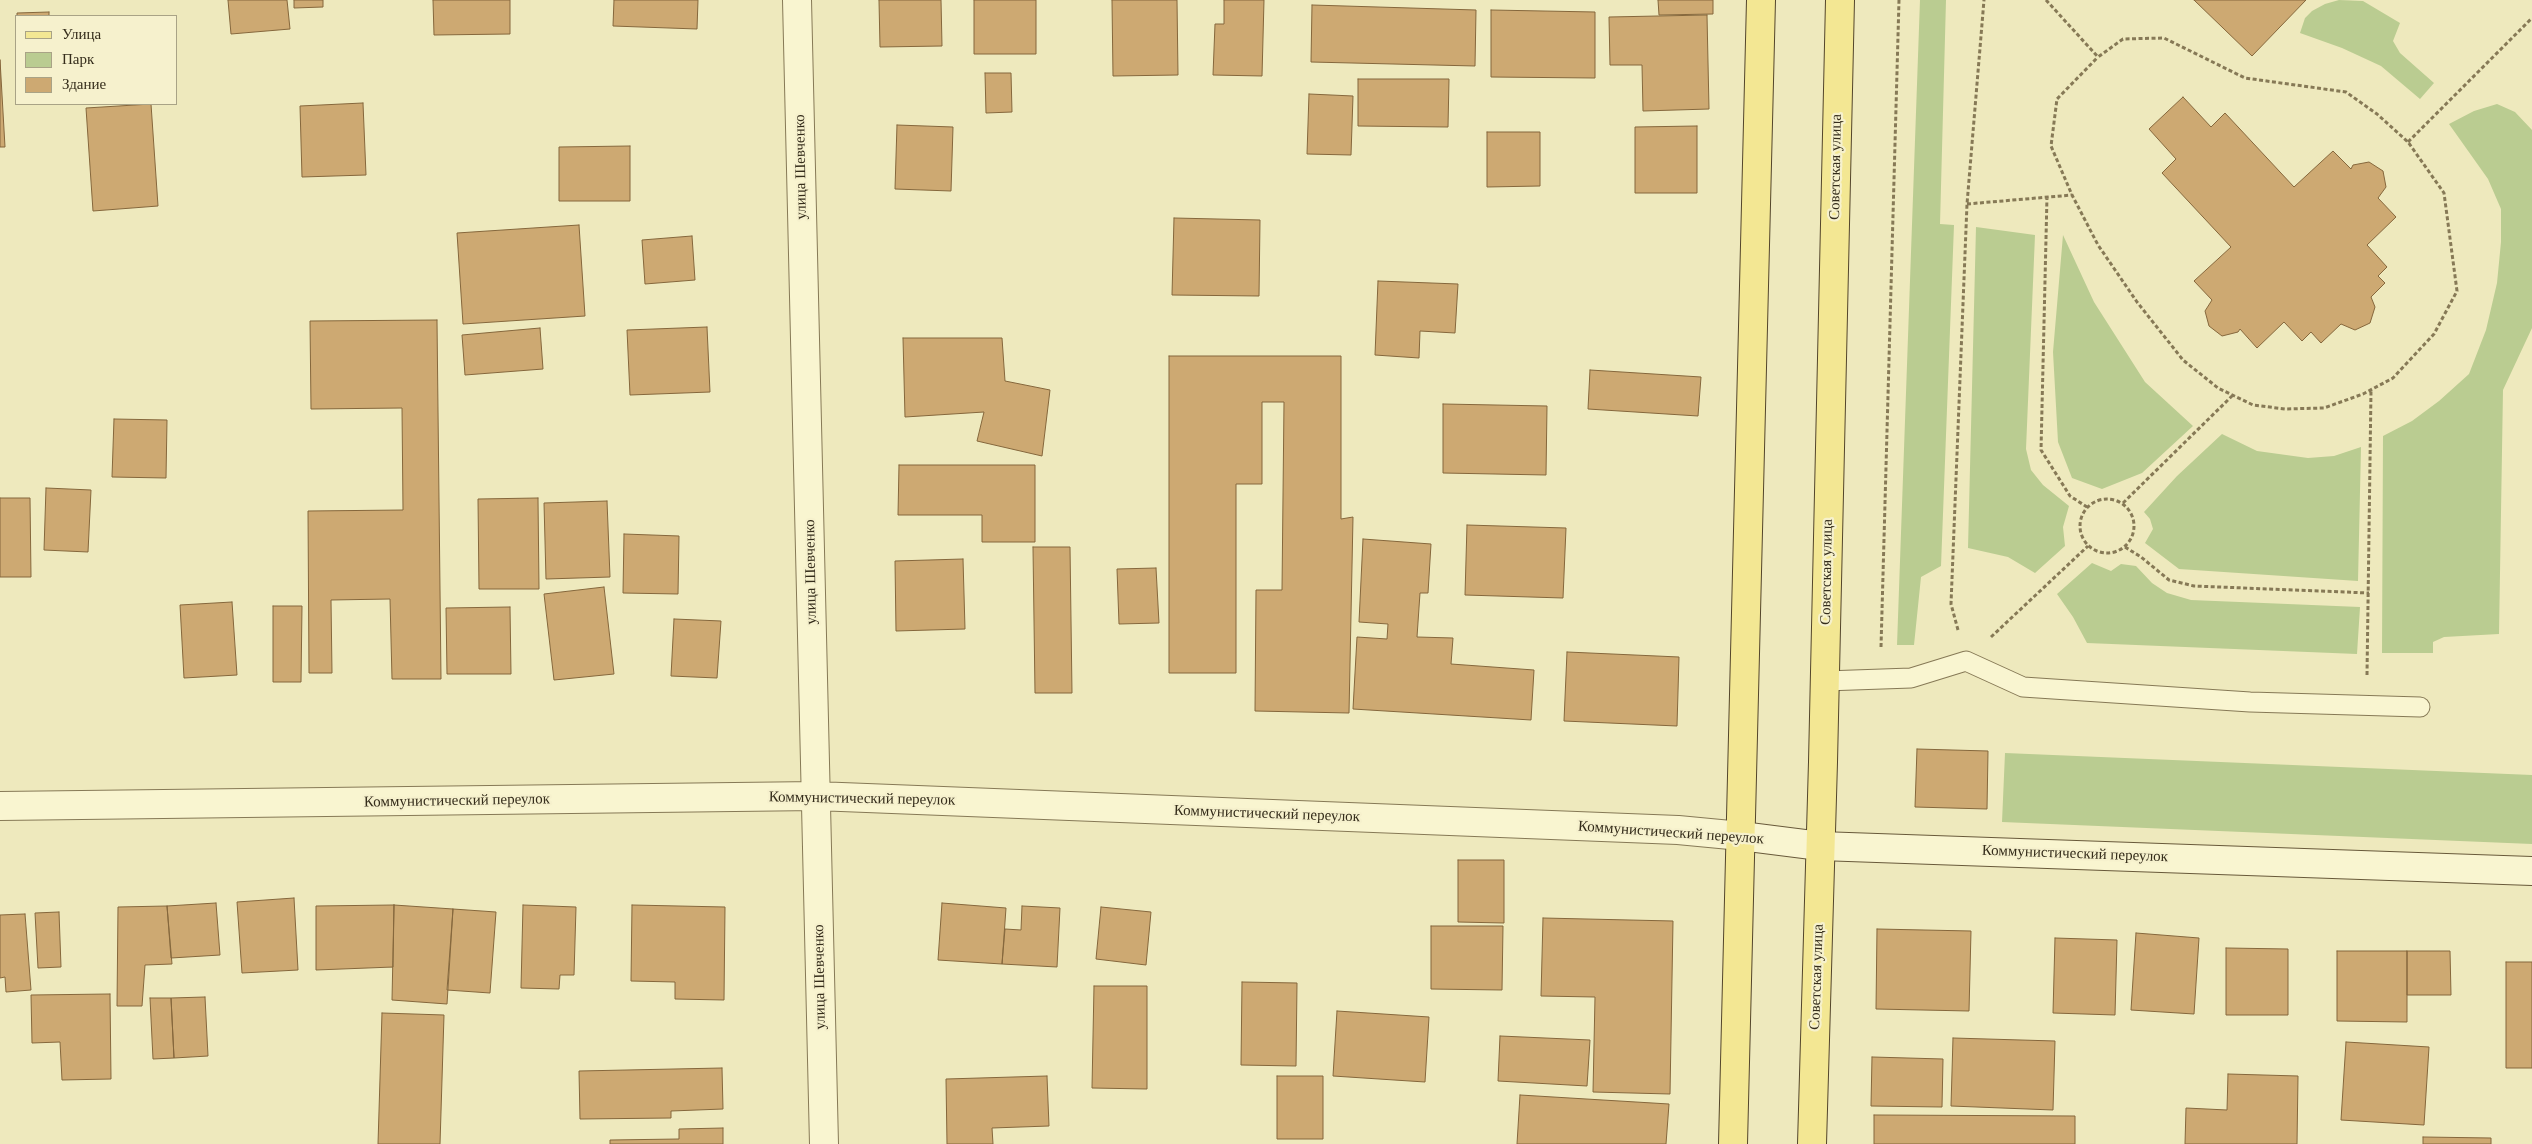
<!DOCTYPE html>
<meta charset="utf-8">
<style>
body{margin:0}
#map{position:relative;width:2532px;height:1144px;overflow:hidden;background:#eee9bd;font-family:Georgia,serif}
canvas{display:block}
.legend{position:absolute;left:15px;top:15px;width:162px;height:90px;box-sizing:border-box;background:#f6f1cd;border:1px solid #a9a386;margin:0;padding:6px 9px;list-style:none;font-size:15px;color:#352d1b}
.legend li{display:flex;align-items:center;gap:10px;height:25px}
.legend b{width:25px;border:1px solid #a9a386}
</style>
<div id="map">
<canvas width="2532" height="1144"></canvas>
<ul class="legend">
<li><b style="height:6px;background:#f3e793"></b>Улица</li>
<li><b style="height:14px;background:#bacc91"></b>Парк</li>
<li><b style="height:14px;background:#cda972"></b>Здание</li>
</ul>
</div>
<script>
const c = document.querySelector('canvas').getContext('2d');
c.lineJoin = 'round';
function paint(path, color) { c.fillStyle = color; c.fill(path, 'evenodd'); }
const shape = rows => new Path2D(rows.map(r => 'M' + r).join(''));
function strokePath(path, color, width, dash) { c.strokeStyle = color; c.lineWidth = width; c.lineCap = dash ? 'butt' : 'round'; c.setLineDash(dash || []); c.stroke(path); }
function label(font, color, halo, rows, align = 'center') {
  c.font = font + ' Georgia,serif'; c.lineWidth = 4.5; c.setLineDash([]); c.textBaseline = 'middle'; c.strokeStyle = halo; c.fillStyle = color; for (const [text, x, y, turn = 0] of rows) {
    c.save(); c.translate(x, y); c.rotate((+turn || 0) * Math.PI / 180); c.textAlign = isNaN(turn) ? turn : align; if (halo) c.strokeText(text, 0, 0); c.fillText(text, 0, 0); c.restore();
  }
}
paint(shape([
 [1920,0,1946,0,1940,224,1954,225,1941,566,1921,577,1914,645,1897,645],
 [2339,0,2363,1,2400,23,2393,41,2400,53,2434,83,2420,99,2381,66,2342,48,2300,33,2305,18,2312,11,2325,4],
 [2497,104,2515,112,2532,130,2532,328,2503,390,2499,634,2444,637,2433,642,2433,653,2382,653,2383,436,2412,421,2439,401,2469,374,2486,330,2497,283,2501,242,2501,209,2488,179,2449,124,2474,111],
 [1976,227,2035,235,2026,449,2031,470,2043,485,2069,506,2063,527,2065,546,2035,573,2008,557,1968,548],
 [2063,235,2094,302,2145,382,2193,426,2142,473,2102,489,2072,478,2058,442,2053,352],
 [2222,434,2257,451,2308,458,2334,456,2361,447,2358,581,2179,569,2145,543,2153,529,2150,519,2144,512,2177,476],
 [2092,563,2111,571,2121,564,2136,566,2152,583,2167,593,2191,600,2360,607,2357,654,2087,643,2073,617,2057,594],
 [2005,753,2532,775,2532,844,2002,822]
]), '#bacc91');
const building = shape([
 [228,0,287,0,290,29,231,34,228,0],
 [294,0,323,0,323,7,294,8,294,0],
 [433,0,510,0,510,34,434,35,433,0],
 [614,0,698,0,697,29,613,26,614,0],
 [879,0,941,0,942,46,880,47,879,0],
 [974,0,1036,0,1036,54,974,54,974,0],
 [1112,0,1177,0,1178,75,1113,76,1112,0],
 [1224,0,1264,0,1262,76,1213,75,1215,24,1224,24,1224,0],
 [1658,0,1713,0,1713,14,1659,15,1658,0],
 [2194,0,2306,0,2252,56,2194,0],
 [1312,5,1476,10,1475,66,1311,62,1312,5],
 [1491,10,1595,12,1595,78,1491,77,1491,10],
 [49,12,49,16,17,16,17,13,49,12],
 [1707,15,1709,109,1643,111,1642,65,1610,65,1609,17,1707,15],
 [0,60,5,147,0,147,0,60],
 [985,73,1011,73,1012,112,986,113,985,73],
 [1358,79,1449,79,1448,127,1358,126,1358,79],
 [1309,94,1353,96,1351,155,1307,154,1309,94],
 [2183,97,2211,127,2225,113,2294,187,2333,151,2351,169,2353,165,2369,162,2383,171,2386,187,2378,198,2396,217,2367,245,2387,267,2378,276,2385,283,2371,297,2375,307,2370,323,2355,330,2341,324,2321,343,2311,332,2302,341,2284,322,2257,348,2240,329,2238,332,2222,336,2209,326,2205,311,2212,300,2194,281,2231,247,2162,173,2176,159,2149,129,2183,97],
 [363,103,366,175,302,177,300,106,363,103],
 [151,104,158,206,93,211,86,108,151,104],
 [897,125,953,127,951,191,895,189,897,125],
 [1697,126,1697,193,1635,193,1635,127,1697,126],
 [1487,132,1540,132,1540,186,1487,187,1487,132],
 [630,146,630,201,559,201,559,147,630,146],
 [1174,218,1260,220,1259,296,1172,295,1174,218],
 [579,225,585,316,463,324,457,233,579,225],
 [692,236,695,280,645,284,642,240,692,236],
 [1378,281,1458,284,1455,333,1420,331,1419,358,1375,355,1378,281],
 [437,320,441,679,392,679,390,599,331,600,332,673,309,673,308,511,403,510,402,408,311,409,310,321,437,320],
 [707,327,710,392,630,395,627,330,707,327],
 [540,328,543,369,465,375,462,335,540,328],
 [903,338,1002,338,1005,381,1050,390,1042,456,977,441,984,412,905,417,903,338],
 [1169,356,1341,356,1341,519,1353,517,1349,713,1255,711,1256,590,1282,590,1284,402,1262,402,1262,484,1236,484,1236,673,1169,673,1169,356],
 [1590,370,1701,377,1698,416,1588,409,1590,370],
 [1443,404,1547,406,1546,475,1443,473,1443,404],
 [114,419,167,420,166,478,112,477,114,419],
 [899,465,1035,465,1035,542,982,542,982,515,898,515,899,465],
 [46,488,91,490,88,552,44,550,46,488],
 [0,498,30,498,31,577,0,577,0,498],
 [538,498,539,589,479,589,478,499,538,498],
 [607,501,610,577,546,579,544,503,607,501],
 [1467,525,1566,528,1563,598,1465,595,1467,525],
 [624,534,679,536,678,594,623,593,624,534],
 [1363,539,1431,544,1428,593,1420,593,1417,637,1453,638,1451,664,1534,670,1531,720,1353,709,1357,637,1387,639,1388,624,1359,622,1363,539],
 [1033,547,1070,547,1072,693,1035,693,1033,547],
 [963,559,965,629,896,631,895,561,963,559],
 [1156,568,1159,623,1119,624,1117,569,1156,568],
 [604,587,614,674,554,680,544,594,604,587],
 [232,602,237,675,184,678,180,605,232,602],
 [273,606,302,606,301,682,273,682,273,606],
 [510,607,511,674,447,674,446,608,510,607],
 [674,619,721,621,717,678,671,676,674,619],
 [1567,652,1679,657,1677,726,1564,721,1567,652],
 [1917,749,1988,751,1987,809,1915,807,1917,749],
 [1458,860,1504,860,1504,923,1458,922,1458,860],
 [294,898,298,970,242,973,237,902,294,898],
 [216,903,220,955,171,958,167,906,216,903],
 [942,903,1006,908,1002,964,938,960,942,903],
 [394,905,453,909,447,1004,392,1000,394,905],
 [394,905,393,967,316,970,316,906,394,905],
 [523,905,576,907,574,975,560,975,559,989,521,988,523,905],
 [632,905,725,907,724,1000,675,999,675,982,631,981,632,905],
 [167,906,172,964,145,965,142,1006,117,1006,118,907,167,906],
 [1022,906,1060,908,1057,967,1002,964,1005,929,1021,930,1022,906],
 [1101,907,1151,912,1146,965,1096,959,1101,907],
 [453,909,496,912,490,993,447,990,453,909],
 [59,912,61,967,38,968,35,913,59,912],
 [25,914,31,990,6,992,5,977,0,978,0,915,25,914],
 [1543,918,1673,921,1670,1094,1593,1092,1595,997,1541,996,1543,918],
 [1431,926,1503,926,1502,990,1431,989,1431,926],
 [1877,929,1971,931,1969,1011,1876,1009,1877,929],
 [2136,933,2199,938,2194,1014,2131,1010,2136,933],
 [2055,938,2117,940,2115,1015,2053,1013,2055,938],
 [2226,948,2288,949,2288,1015,2226,1015,2226,948],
 [2337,951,2407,951,2407,1022,2337,1021,2337,951],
 [2407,951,2450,951,2451,995,2407,995,2407,951],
 [2506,962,2532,962,2532,1068,2506,1068,2506,962],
 [1242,982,1297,983,1296,1066,1241,1065,1242,982],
 [1094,986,1147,986,1147,1089,1092,1088,1094,986],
 [110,994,111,1079,62,1080,60,1042,32,1043,31,995,110,994],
 [205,997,208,1056,174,1058,171,998,205,997],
 [150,998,171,998,174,1058,153,1059,150,998],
 [1337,1011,1429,1017,1425,1082,1333,1076,1337,1011],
 [382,1013,444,1015,440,1144,378,1144,382,1013],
 [1500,1036,1590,1040,1587,1086,1498,1081,1500,1036],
 [1953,1038,2055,1041,2053,1110,1951,1106,1953,1038],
 [2346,1042,2429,1047,2424,1125,2341,1120,2346,1042],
 [1872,1057,1943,1059,1942,1107,1871,1106,1872,1057],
 [722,1068,723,1109,671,1111,671,1118,580,1119,579,1071,722,1068],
 [2228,1074,2298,1076,2297,1144,2185,1144,2186,1108,2227,1110,2228,1074],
 [1047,1076,1049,1126,992,1128,993,1144,947,1144,946,1079,1047,1076],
 [1277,1076,1323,1076,1323,1139,1277,1139,1277,1076],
 [1520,1095,1669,1104,1666,1144,1517,1144,1520,1095],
 [1874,1115,2075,1116,2075,1144,1874,1144,1874,1115],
 [723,1128,723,1144,610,1144,610,1140,679,1139,679,1129,723,1128],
 [2423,1137,2491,1138,2491,1144,2423,1144,2423,1137]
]);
paint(building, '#cda972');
strokePath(building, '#85673c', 1);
const service = shape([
 [1825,681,1911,678,1966,661,2023,687,2250,702,2420,707]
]);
const minor = shape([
 [797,0,824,1144],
 [0,806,816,796,1678,830,1741,836]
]);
const secondary = shape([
 [1741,836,1820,846,2532,871]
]);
const primary = shape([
 [1733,1144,1761,0],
 [1812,1144,1823,762,1840,0]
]);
strokePath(service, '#867956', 21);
strokePath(minor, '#867956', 30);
strokePath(secondary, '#68593a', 30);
strokePath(primary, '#53452b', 30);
strokePath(shape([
 [2046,0,2098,57,2123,39,2164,38,2245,78,2346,92,2377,114,2408,142,2444,193,2457,291,2434,334,2393,378,2363,394,2324,408,2285,409,2253,405,2218,388,2183,360,2137,302,2098,245,2072,195,2051,146,2057,99,2098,57],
 [2408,142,2532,18],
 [2047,196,2041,450,2070,496,2087,507],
 [1967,204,2072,195],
 '2080 526a27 27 0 1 1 54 0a27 27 0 1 1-54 0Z',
 [2123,503,2233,395],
 [2125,547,2141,557,2169,580,2194,586,2369,593],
 [1958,630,1951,604,1967,204,1984,0],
 [1991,637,2088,546],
 [1881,647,1899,0],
 [2367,675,2371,390]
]), '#867956', 3, [4, 2.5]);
strokePath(service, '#f9f5d0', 19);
strokePath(minor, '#f9f5d0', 28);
strokePath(secondary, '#f9f5d0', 28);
strokePath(primary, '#f3e793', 28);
label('15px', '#352d1b', '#f6f1cd', [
 ["улица Шевченко",801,167,-91],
 ["Советская улица",1836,167,-89],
 ["улица Шевченко",811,572,-91],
 ["Советская улица",1827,572,-89],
 ["Коммунистический переулок",862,799,1],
 ["Коммунистический переулок",457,801,-1],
 ["Коммунистический переулок",1267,814,2],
 ["Коммунистический переулок",1671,833,4],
 ["Коммунистический переулок",2075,854,2],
 ["улица Шевченко",820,977,-91],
 ["Советская улица",1817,977,-88]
]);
</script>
